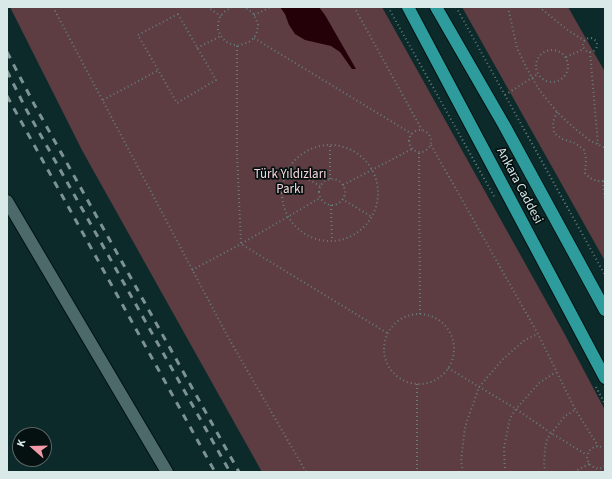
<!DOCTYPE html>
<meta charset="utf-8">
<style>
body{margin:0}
#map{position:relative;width:612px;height:479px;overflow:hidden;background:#0d2a2a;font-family:"Source Sans 3",sans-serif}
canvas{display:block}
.frame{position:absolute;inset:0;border:8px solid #d8e9e8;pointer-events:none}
.north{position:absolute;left:12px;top:427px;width:40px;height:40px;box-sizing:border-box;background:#051010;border:1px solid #596766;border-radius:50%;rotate:290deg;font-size:11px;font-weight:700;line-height:16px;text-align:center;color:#d8e9e8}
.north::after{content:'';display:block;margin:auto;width:14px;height:18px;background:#f39aa8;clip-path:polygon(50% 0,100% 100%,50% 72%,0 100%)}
</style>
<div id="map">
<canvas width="612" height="479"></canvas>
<div class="frame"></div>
<div class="north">K</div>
</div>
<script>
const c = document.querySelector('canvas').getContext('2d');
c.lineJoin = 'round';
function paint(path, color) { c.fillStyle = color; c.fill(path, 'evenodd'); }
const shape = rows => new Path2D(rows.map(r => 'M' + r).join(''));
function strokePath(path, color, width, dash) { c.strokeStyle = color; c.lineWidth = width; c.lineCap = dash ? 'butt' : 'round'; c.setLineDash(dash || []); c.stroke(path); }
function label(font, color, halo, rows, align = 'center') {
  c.font = font + ' "Source Sans 3",sans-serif'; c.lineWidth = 3.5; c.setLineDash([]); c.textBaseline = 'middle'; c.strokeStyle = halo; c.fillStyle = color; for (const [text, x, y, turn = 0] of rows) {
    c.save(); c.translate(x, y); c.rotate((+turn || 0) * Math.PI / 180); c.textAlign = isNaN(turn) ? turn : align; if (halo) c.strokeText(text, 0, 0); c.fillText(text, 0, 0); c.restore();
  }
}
paint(shape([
 [10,7,382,7,564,333,605,410,605,472,262,472,83,152],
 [462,7,568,7,605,72,605,261]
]), '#5d3d42');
paint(shape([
 [280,7,319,7,325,15,356,69,352,69,340,52,331,46,305,40,295,34,289,25,285,14]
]), '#240008');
const tertiary = shape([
 [7,201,167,472]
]);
const trunk = shape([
 [408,7,605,378],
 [436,7,504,125,605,310]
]);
strokePath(tertiary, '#001212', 14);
strokePath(trunk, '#001212', 14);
strokePath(shape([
 [53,7,228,337,306,472],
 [207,7,221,16],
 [232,7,224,12,220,17,218,24,218,30,221,36,225,41,231,44,237,46,249,42,254,38,257,32,258,25,256,19,253,13,244,7],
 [354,7,422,130],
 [388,7,495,198],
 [456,7,605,275],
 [508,7,517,48,527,69,540,91,557,112,574,128,589,140,605,148],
 [539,7,569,31,585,41],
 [178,14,216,80,177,103,138,35,178,14],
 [254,15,271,7],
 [254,38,412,134],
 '583 45a7 7 0 1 1 14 0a7 7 0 1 1-14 0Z',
 [237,46,237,153,241,244,387,333],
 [197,48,221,36],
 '536 66a16 16 0 1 1 32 0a16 16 0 1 1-32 0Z',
 [590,52,598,144],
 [566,57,584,49],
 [505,95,538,74],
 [103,100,159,70],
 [557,112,553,122,554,133,562,139,575,143,584,150,586,159,585,173,590,178,597,181,605,181],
 '409 141a11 11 0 1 1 22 0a11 11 0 1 1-22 0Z',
 '282 193a48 48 0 1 1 96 0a48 48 0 1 1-96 0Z',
 [431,145,538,334,575,409,598,446],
 [419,153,420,314],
 [288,168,320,186],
 '319 192a13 13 0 1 1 26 0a13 13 0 1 1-26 0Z',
 [330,179,330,144],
 [603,181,605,201],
 [343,185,412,149],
 [342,199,372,217],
 [331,205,332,241],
 [192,270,241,244,320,198],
 '384 349a35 35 0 1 1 70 0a35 35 0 1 1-70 0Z',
 [448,368,516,409,551,433,587,455],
 [417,384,417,472],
 [596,387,605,404],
 [605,448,598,446,594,447,589,451,587,458,589,464,595,468,599,469,605,466],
 [463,472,461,461,465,427,479,387,503,359,525,340,538,334],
 [505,472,504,448,510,418,516,409,539,383,556,372],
 [546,472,544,466,545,449,547,439,565,416,575,410],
 [574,472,589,464]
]), '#667d7d', 2, [1, 3]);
strokePath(tertiary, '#4d6a6a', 12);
strokePath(trunk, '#2e9c9c', 12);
strokePath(shape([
 [7,52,34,104,239,472],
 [7,71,26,109,230,472],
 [7,96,215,472]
]), '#7d9393', 3, [7, 7]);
label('13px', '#f7d5d9', '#051010', [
 ["Türk Yıldızları",290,175],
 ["Parkı",290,190]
]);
label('13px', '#d8e9e8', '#051010', [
 ["Ankara Caddesi",519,186,62]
]);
</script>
